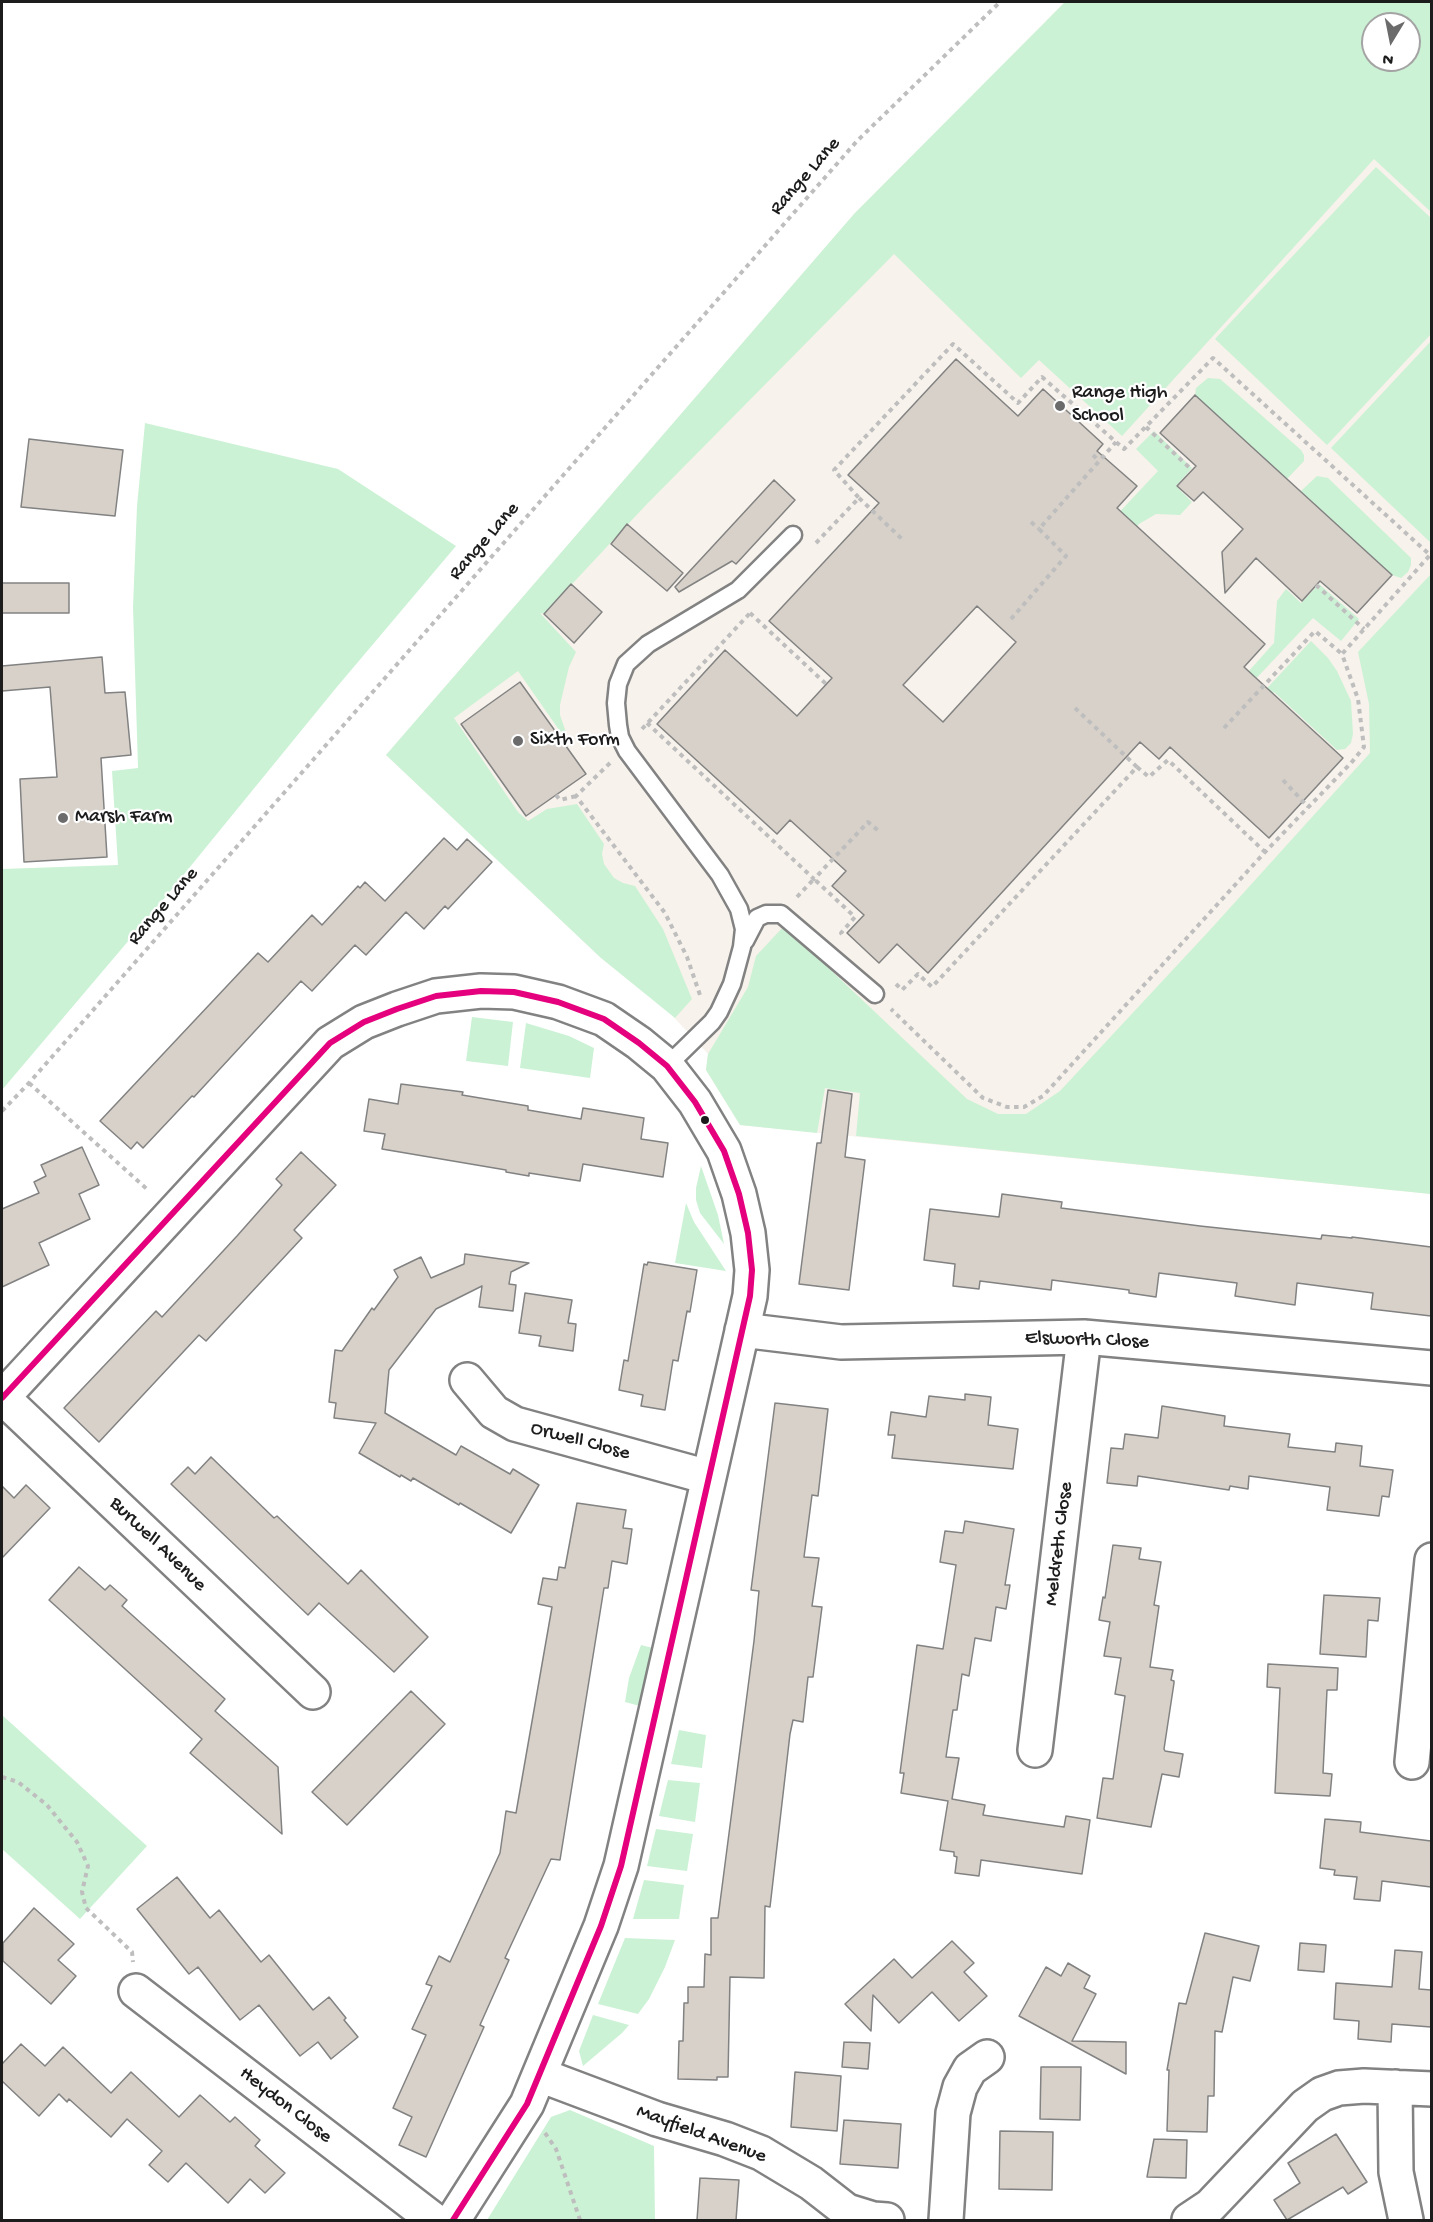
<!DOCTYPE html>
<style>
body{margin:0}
#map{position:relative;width:1433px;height:2222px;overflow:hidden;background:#fff;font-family:"Gochi Hand",sans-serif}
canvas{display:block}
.frame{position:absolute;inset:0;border:3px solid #1c1c1c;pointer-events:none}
.north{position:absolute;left:1361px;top:12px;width:60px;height:60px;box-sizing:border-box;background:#fff;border:2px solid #a4a4a4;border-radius:50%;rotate:190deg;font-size:16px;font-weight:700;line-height:24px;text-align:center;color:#1c1c1c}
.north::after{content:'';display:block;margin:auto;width:21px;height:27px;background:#6b6b6b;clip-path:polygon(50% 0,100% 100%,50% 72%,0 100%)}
</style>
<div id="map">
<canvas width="1433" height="2222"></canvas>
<div class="frame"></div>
<div class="north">N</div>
</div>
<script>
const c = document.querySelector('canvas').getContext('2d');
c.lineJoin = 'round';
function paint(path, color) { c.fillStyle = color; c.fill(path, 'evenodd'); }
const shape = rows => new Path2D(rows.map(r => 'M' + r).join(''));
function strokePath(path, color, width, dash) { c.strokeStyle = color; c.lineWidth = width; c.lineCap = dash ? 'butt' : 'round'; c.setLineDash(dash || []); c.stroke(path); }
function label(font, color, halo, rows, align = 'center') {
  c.font = font + ' "Gochi Hand",sans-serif'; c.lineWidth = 4.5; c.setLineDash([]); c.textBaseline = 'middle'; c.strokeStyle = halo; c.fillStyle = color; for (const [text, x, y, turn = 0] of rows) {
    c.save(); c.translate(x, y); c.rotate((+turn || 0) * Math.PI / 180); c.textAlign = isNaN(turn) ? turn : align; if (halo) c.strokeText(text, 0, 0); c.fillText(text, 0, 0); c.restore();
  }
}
paint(shape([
 [1065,2,1431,2,1431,1194,740,1125,706,1070,708,1054,668,1011,601,958,386,755,854,214],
 [1373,24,1409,24,1409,60,1373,60]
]), '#f7f2eb');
paint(shape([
 [1065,2,1431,2,1431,212,1374,159,1122,436,1039,360,1021,378,894,254,645,506,544,614,540,613,576,652,569,667,560,705,560,715,571,747,518,671,454,718,518,812,528,821,547,809,577,804,604,844,602,854,604,864,614,878,623,883,635,886,663,929,692,999,675,1018,601,958,386,755,854,214],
 [1373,24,1409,24,1409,60,1373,60],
 [1376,167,1431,218,1431,334,1327,445,1215,339],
 [1431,341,1431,543,1331,448],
 [1208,378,1220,379,1227,385,1301,450,1304,455,1304,461,1287,479,1195,395,1196,388],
 [145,423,338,469,456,546,336,688,163,900,2,1090,2,869,118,865,112,771,138,768,133,607,137,506],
 [1154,431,1192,468,1176,486,1192,502,1180,515,1156,514,1139,524,1035,638,1040,597,1158,471,1136,449],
 [1317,476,1328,478,1411,558,1411,565,1408,572,1401,578,1392,575,1301,491],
 [1431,574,1431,1194,856,1136,860,1093,825,1088,817,1133,740,1125,706,1070,708,1054,748,987,756,956,784,926,967,1099,998,1114,1026,1114,1060,1091,1209,931,1370,753,1369,704,1358,652],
 [1319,584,1359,619,1341,641,1313,618,1219,718,1212,712,1274,643,1277,601,1286,589,1301,603],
 [1311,641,1328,658,1337,671,1351,701,1353,734,1351,743,1345,749,1337,750,1274,692,1235,734,1229,729],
 [472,1017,513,1022,508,1066,466,1061],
 [526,1023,569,1036,594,1048,590,1078,520,1068],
 [701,1166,718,1215,724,1244,700,1213,696,1200,696,1188],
 [686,1203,694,1222,726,1271,675,1263],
 [641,1645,653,1648,640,1706,625,1702,629,1678],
 [2,1715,147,1846,80,1919,2,1849],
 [679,1730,706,1735,702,1768,671,1764],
 [668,1780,700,1783,695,1822,659,1816],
 [656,1829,693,1834,687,1871,647,1866],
 [644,1880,684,1885,679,1919,633,1919],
 [625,1938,675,1940,665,1967,649,1999,638,2014,598,2004],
 [593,2015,629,2025,622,2033,583,2066,579,2051],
 [570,2110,654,2146,655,2220,487,2220,551,2117]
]), '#ccf2d5');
const building = shape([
 [956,359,1018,416,1043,389,1103,444,1097,451,1137,486,1117,508,1265,644,1244,667,1343,758,1269,838,1170,747,1159,759,1140,742,928,973,897,944,879,963,847,933,864,915,832,886,846,871,790,820,777,834,657,724,725,650,797,716,832,678,769,621,879,503,848,475,956,359],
 [977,606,1016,642,943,722,903,685,977,606],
 [1195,395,1392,575,1357,613,1320,581,1302,601,1256,558,1225,593,1222,552,1243,529,1203,492,1194,501,1177,486,1196,466,1160,433,1195,395],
 [29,439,123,450,115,516,21,507,29,439],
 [774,480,795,500,736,564,732,561,679,592,675,587,774,480],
 [627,524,683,573,667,591,611,544,627,524],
 [2,583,69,583,69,613,2,613,2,583],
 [571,584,602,612,574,643,544,614,571,584],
 [102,657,105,693,125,692,131,755,101,758,107,857,24,862,20,779,57,777,50,687,2,691,2,666,102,657],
 [520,682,586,774,526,816,461,724,520,682],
 [444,838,457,850,467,839,492,862,448,909,445,906,424,929,406,912,366,955,355,945,312,991,301,981,194,1097,192,1096,143,1148,137,1142,131,1149,100,1121,258,953,268,962,312,915,322,925,358,886,360,888,365,882,385,901,444,838],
 [401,1084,463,1092,462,1095,528,1106,528,1110,581,1119,583,1108,644,1118,641,1139,668,1143,663,1177,583,1164,580,1181,529,1173,529,1176,506,1172,506,1170,382,1149,385,1134,364,1131,369,1099,398,1104,401,1084],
 [828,1090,852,1094,845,1157,865,1160,849,1290,799,1284,817,1143,821,1143,828,1090],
 [82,1147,99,1185,79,1194,90,1219,39,1243,49,1265,2,1287,2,1209,39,1193,34,1182,46,1176,41,1165,82,1147],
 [301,1152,336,1185,294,1230,302,1238,206,1341,199,1335,99,1442,64,1408,156,1311,162,1317,237,1236,282,1185,276,1179,301,1152],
 [1002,1194,1062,1202,1061,1208,1200,1226,1321,1239,1322,1235,1352,1238,1352,1237,1431,1247,1431,1316,1371,1309,1373,1293,1297,1283,1295,1305,1235,1296,1237,1283,1159,1273,1156,1297,1129,1293,1129,1290,1052,1280,1051,1290,980,1281,979,1289,953,1286,955,1264,924,1260,930,1209,999,1217,1002,1194],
 [465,1254,529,1263,511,1272,509,1284,516,1285,513,1311,479,1307,482,1286,436,1309,389,1370,385,1413,456,1455,461,1446,510,1474,513,1469,539,1485,511,1533,460,1503,459,1505,413,1478,411,1481,401,1475,400,1477,359,1453,376,1423,334,1418,336,1403,329,1402,335,1350,342,1351,372,1308,374,1310,398,1277,394,1270,421,1257,431,1278,464,1264,465,1254],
 [648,1262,697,1270,690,1312,687,1311,678,1361,673,1360,665,1410,641,1406,643,1395,619,1390,624,1360,628,1361,644,1264,647,1265,648,1262],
 [525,1293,572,1300,568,1323,576,1324,573,1351,539,1346,541,1336,519,1333,525,1293],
 [965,1394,991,1397,988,1425,1018,1429,1013,1469,892,1458,895,1435,888,1435,891,1412,926,1417,929,1396,965,1400,965,1394],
 [775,1403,828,1409,818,1496,812,1495,804,1557,819,1558,812,1606,822,1607,813,1677,808,1677,803,1722,793,1720,790,1734,770,1907,765,1906,764,1978,730,1977,728,2077,717,2077,717,2080,678,2079,679,2041,683,2041,684,2003,688,2003,688,1987,704,1987,705,1954,711,1955,711,1918,718,1918,754,1641,759,1591,751,1590,775,1403],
 [1162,1406,1225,1416,1224,1426,1290,1434,1288,1447,1335,1452,1336,1443,1362,1446,1360,1466,1393,1470,1389,1497,1382,1496,1379,1516,1327,1510,1330,1487,1249,1476,1248,1489,1230,1486,1229,1490,1138,1476,1137,1486,1107,1483,1111,1448,1123,1449,1125,1434,1158,1438,1162,1406],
 [211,1457,274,1518,277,1516,348,1584,361,1570,428,1637,394,1672,319,1603,308,1615,171,1484,188,1467,195,1474,211,1457],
 [26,1485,50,1508,2,1558,2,1486,14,1498,26,1485],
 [577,1503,626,1510,623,1528,632,1529,627,1564,612,1561,608,1588,604,1588,560,1860,551,1859,505,1958,509,1960,480,2025,484,2027,426,2157,399,2145,412,2117,393,2108,426,2035,412,2029,432,1986,426,1984,439,1956,450,1962,500,1853,506,1811,516,1813,552,1607,538,1604,543,1578,557,1580,559,1567,565,1568,577,1503],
 [965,1521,1014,1529,1005,1585,1010,1585,1006,1609,996,1607,991,1641,975,1638,969,1676,962,1674,957,1710,953,1710,946,1757,959,1758,952,1799,985,1805,983,1815,1029,1822,1064,1827,1066,1816,1090,1820,1082,1874,981,1860,979,1876,955,1873,957,1857,954,1856,954,1852,940,1850,948,1801,901,1793,904,1773,900,1773,917,1645,943,1649,956,1565,940,1562,945,1531,963,1533,965,1521],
 [1113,1545,1141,1548,1139,1559,1161,1562,1154,1605,1159,1606,1150,1667,1173,1670,1171,1680,1174,1681,1174,1683,1164,1749,1165,1751,1183,1754,1179,1777,1162,1774,1151,1827,1097,1818,1103,1778,1113,1779,1125,1696,1115,1694,1121,1658,1104,1656,1110,1622,1099,1620,1103,1597,1105,1598,1113,1545],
 [79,1567,105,1590,110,1585,127,1600,122,1606,225,1699,215,1711,278,1767,282,1834,190,1753,202,1739,49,1600,79,1567],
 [1324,1595,1380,1598,1378,1621,1368,1620,1366,1657,1320,1654,1324,1595],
 [1268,1664,1338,1668,1337,1690,1327,1690,1323,1773,1332,1774,1330,1796,1275,1793,1280,1688,1267,1687,1268,1664],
 [411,1691,445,1724,347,1825,312,1792,411,1691],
 [1325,1819,1361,1822,1360,1832,1431,1841,1431,1887,1382,1881,1380,1901,1354,1899,1357,1877,1334,1875,1335,1870,1320,1868,1325,1819],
 [177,1877,210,1918,219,1910,261,1962,269,1955,313,2010,329,1997,346,2018,344,2020,358,2037,331,2059,318,2042,300,2056,259,2005,240,2020,198,1967,189,1974,137,1909,177,1877],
 [34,1908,74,1944,58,1960,76,1976,51,2004,3,1961,3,1943,34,1908],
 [1205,1933,1259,1946,1250,1981,1233,1977,1222,2032,1215,2031,1214,2096,1208,2096,1207,2132,1167,2131,1169,2070,1167,2070,1179,2003,1186,2004,1205,1933],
 [952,1941,974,1963,964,1972,987,1996,959,2021,932,1992,899,2023,873,1995,871,2031,845,2004,894,1959,912,1978,952,1941],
 [1300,1943,1326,1945,1324,1972,1298,1970,1300,1943],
 [1395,1950,1422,1952,1419,1989,1431,1990,1431,2027,1392,2024,1391,2042,1358,2039,1359,2021,1334,2019,1336,1983,1392,1987,1395,1950],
 [1068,1963,1090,1976,1084,1988,1096,1994,1072,2041,1126,2042,1126,2074,1019,2016,1046,1967,1061,1976,1068,1963],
 [844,2042,870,2043,868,2069,842,2067,844,2042],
 [21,2044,45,2066,63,2047,111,2093,131,2072,179,2117,200,2095,230,2122,235,2117,260,2140,255,2146,285,2173,265,2193,250,2179,228,2203,186,2163,168,2182,149,2165,162,2151,127,2119,111,2137,69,2099,67,2102,59,2094,39,2116,2,2081,2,2064,21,2044],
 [1041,2067,1081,2067,1080,2120,1040,2119,1041,2067],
 [795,2072,841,2076,837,2131,791,2127,795,2072],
 [844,2120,901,2124,898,2168,840,2164,844,2120],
 [1000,2131,1053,2132,1052,2190,999,2189,1000,2131],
 [1336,2134,1367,2182,1348,2194,1343,2187,1287,2220,1274,2200,1300,2183,1288,2163,1336,2134],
 [1154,2139,1187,2140,1186,2178,1147,2177,1154,2139],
 [700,2178,739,2180,736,2220,697,2220,700,2178]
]);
paint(building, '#d7d1c9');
strokePath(building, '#828282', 1.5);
const lane = shape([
 [745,941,757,918,766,914,781,914,875,994],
 [667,1066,712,1022,719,1012,732,984,742,947,744,929,739,909,720,875,627,751,620,737,618,725,616,703,618,684,626,664,648,644,738,590,793,535]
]);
const street = shape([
 [742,1330,841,1342,1084,1337,1432,1368],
 [467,1380,494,1412,515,1424,708,1477],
 [2,1397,313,1692],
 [2,1398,330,1043,364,1022,397,1009,436,996,481,991,514,992,558,1002,604,1019,639,1043,667,1066,695,1102,724,1151,739,1194,748,1233,752,1270,750,1296,621,1866,601,1926,527,2104,453,2220],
 [1035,1750,1084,1337],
 [1412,1762,1432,1560],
 [136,1991,434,2220],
 [540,2075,657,2119,725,2139,761,2153,811,2183,847,2211,873,2219,887,2220],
 [1395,2087,1396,2172,1406,2220],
 [946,2220,953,2113,960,2087,970,2069,987,2057],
 [1189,2220,1210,2206,1305,2106,1322,2094,1339,2088,1364,2086,1432,2089]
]);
strokePath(lane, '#828282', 21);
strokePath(street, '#828282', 38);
strokePath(shape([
 [1146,427,1192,470],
 [1093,455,1099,461],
 [859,498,902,539],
 [1031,522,1039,529],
 [816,543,859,498,834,470,953,344,1018,403,1042,377,1124,449,1213,358,1430,555,1342,654,1358,699,1364,747,1351,763,1265,852,1043,1096,1024,1107,1007,1107,983,1098,891,1009],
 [1316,585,1364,629],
 [750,613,826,684],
 [1011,619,1066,556,1039,529,1116,442],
 [1075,708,1137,767],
 [647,723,814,879,868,822,881,833],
 [1224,728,1315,631,1342,654],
 [642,729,751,612],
 [610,763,576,796,665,913,687,957,700,995],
 [1283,780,1308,807],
 [556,795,560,800,576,796],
 [797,897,814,879,855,917,841,933,842,934],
 [896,984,902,990,918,974,932,987,1137,767,1149,777,1168,760,1265,852],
 [29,1083,149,1191],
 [2,1111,29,1083,857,141,1000,2],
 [2,1777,18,1782,47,1805,77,1842,88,1866,82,1892,86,1908,132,1952,133,1962],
 [545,2133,556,2149,580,2220]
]), '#bebebe', 4, [4.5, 4.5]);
strokePath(lane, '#fff', 16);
strokePath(street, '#fff', 33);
strokePath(shape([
 [2,1398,330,1043,364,1022,397,1009,436,996,481,991,514,992,558,1002,604,1019,639,1043,667,1066,695,1102,724,1151,739,1194,748,1233,752,1270,750,1296,621,1866,601,1926,527,2104,453,2220]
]), '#e5007d', 6);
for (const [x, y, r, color] of [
 [1060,406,6,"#6b6b6b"],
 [518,741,6,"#6b6b6b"],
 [63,818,6,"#6b6b6b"],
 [705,1120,5,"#1c1c1c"]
]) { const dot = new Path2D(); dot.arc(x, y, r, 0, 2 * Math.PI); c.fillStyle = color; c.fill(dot); strokePath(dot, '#fff', 2); }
label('20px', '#1c1c1c', '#fff', [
 ["Range Lane",806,177,-49],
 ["Range Lane",485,542,-49],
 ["Range Lane",164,907,-49],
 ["Elsworth Close",1087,1341,2],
 ["Orwell Close",580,1442,15],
 ["Meldreth Close",1060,1544,-83],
 ["Burwell Avenue",157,1545,44],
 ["Heydon Close",285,2106,38],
 ["Mayfield Avenue",701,2135,20]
]);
label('20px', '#1c1c1c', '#fff', [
 ["Range High",1072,394],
 ["School",1072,417],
 ["Sixth Form",530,741],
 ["Marsh Farm",75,818]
], 'left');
</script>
